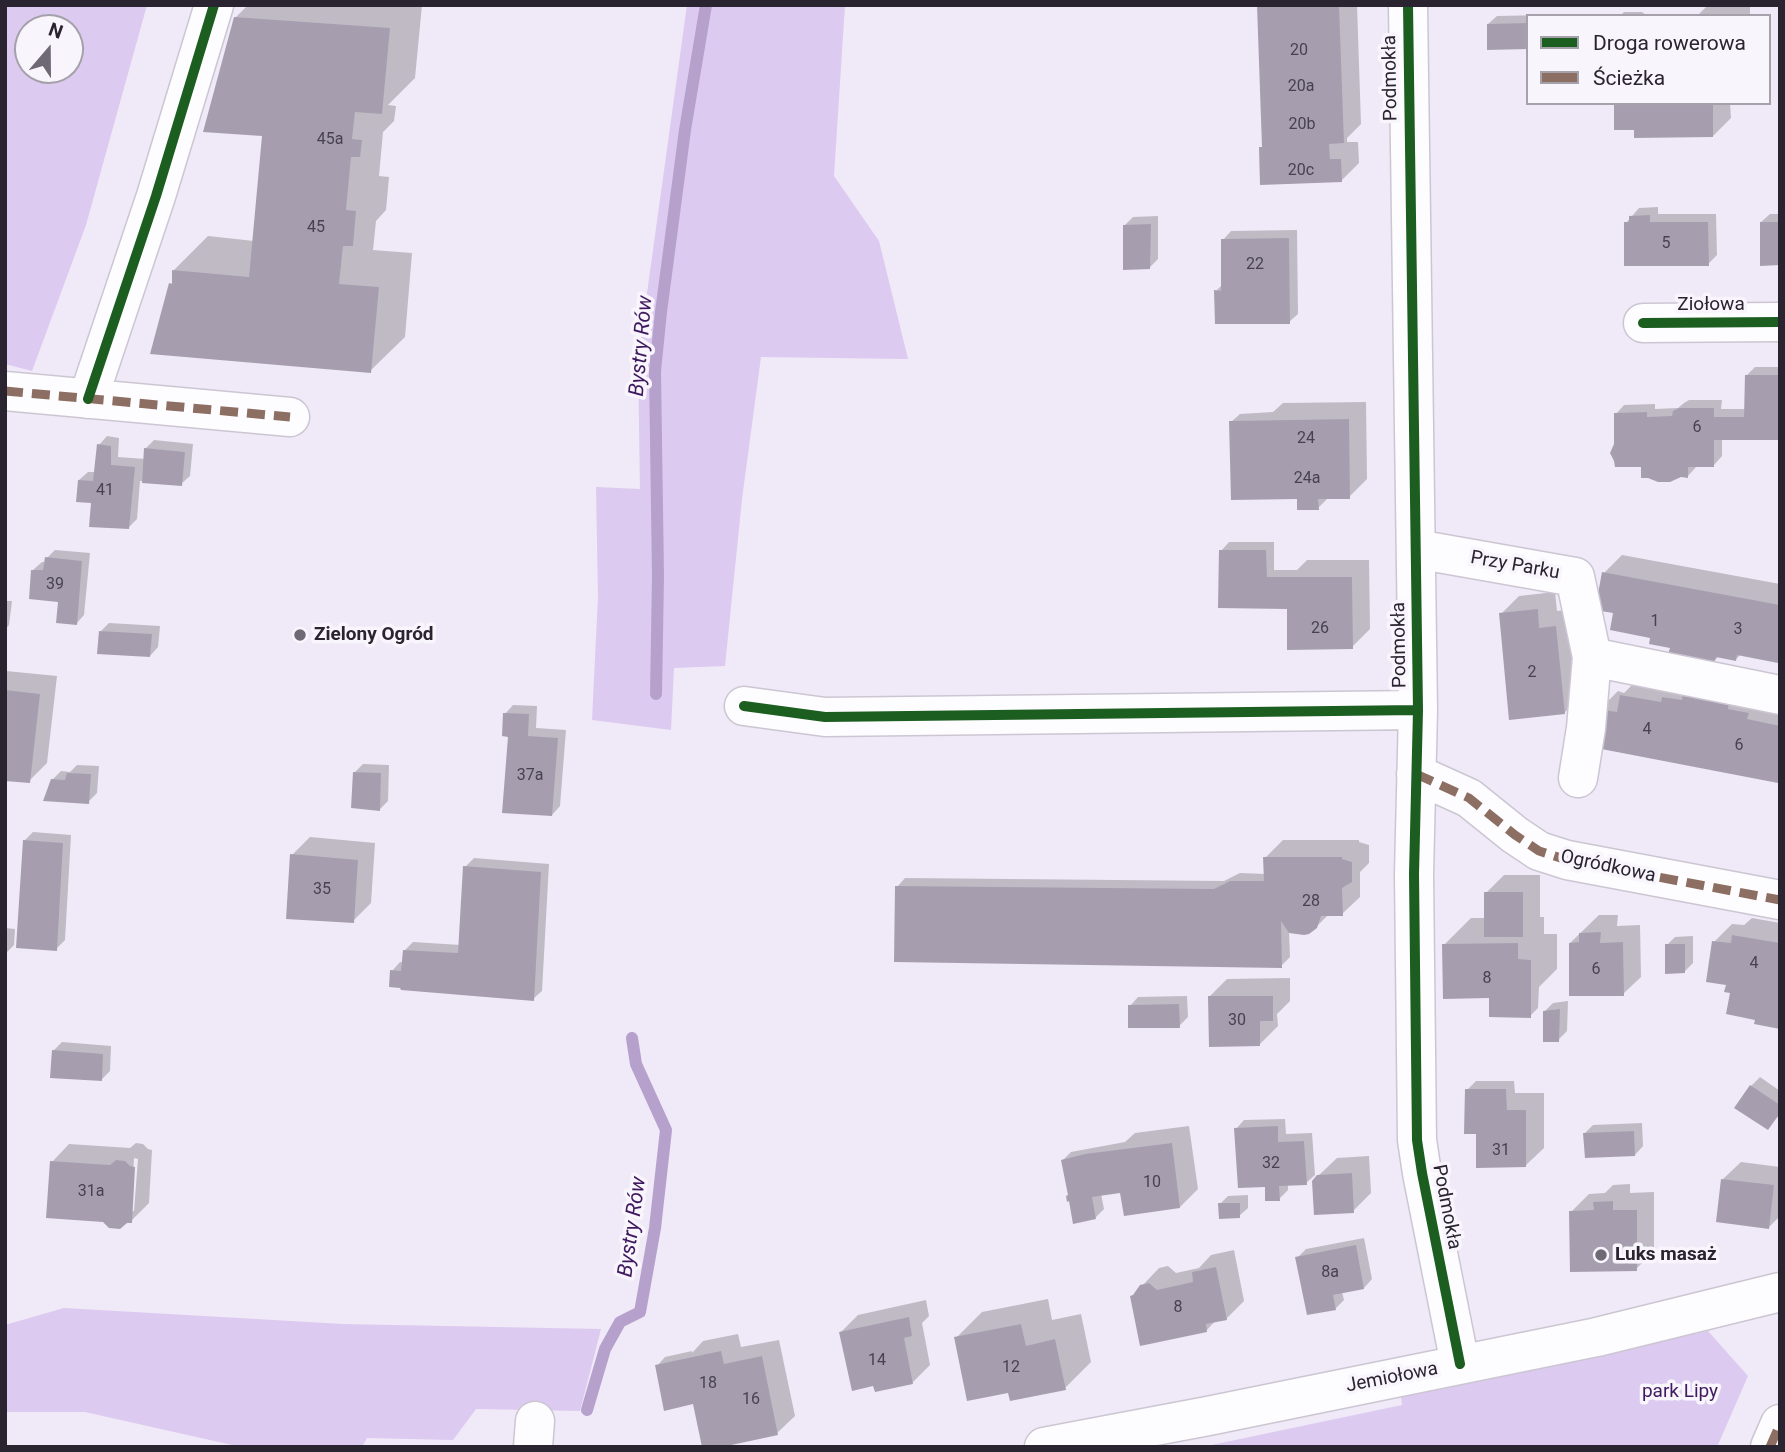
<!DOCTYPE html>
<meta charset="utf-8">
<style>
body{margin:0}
#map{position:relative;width:1785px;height:1452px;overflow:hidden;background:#f0e9f7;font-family:Roboto,sans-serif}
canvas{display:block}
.frame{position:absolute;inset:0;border:7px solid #292430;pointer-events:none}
.legend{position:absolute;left:1526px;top:14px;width:245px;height:91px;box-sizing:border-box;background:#f8f5fc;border:2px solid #a5a1aa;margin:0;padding:9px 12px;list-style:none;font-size:21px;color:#292430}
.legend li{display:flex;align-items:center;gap:14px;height:35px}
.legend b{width:35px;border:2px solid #a5a1aa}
.north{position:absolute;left:14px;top:14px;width:70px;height:70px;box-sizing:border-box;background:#f8f5fc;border:2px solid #a5a1aa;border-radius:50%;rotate:20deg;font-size:19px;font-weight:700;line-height:28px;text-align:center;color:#292430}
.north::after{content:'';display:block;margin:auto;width:24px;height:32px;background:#6f6976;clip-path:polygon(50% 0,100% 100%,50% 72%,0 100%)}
</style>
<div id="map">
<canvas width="1785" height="1452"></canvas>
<div class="frame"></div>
<ul class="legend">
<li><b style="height:9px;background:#1b5e20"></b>Droga rowerowa</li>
<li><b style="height:9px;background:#8d6e63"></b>Ścieżka</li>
</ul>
<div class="north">N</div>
</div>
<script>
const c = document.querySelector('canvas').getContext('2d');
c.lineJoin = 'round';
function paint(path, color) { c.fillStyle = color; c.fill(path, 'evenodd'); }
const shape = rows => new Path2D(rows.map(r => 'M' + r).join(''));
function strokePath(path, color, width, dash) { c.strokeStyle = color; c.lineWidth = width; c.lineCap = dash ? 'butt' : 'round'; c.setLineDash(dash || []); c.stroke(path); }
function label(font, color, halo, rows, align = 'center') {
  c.font = font + ' Roboto,sans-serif'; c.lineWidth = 7; c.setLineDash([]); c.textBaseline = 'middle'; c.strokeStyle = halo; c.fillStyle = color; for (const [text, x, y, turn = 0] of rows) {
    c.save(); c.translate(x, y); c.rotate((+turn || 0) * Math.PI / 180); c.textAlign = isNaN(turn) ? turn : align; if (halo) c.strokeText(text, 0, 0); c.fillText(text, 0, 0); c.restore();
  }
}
paint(shape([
 [5,5,147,5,86,225,32,371,5,364],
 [28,28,70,28,70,70,28,70],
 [687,5,845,5,834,176,879,241,908,359,761,357,742,499,725,666,674,668,671,730,592,720,598,597,596,487,640,489,638,358],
 [64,1308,343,1324,601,1329,580,1411,476,1409,453,1440,367,1438,362,1447,241,1447,85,1412,5,1412,5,1325],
 [1708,1331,1748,1376,1717,1447,1202,1447,1402,1405,1401,1396]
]), '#dccaf0');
paint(shape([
 [248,5,422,5,415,78,388,105,396,106,394,121,383,132,379,176,389,177,386,210,376,221,373,250,412,253,405,337,370,371,171,284,174,281,174,270,208,236,254,241,264,135,235,18],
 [1259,5,1357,5,1361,124,1347,138,1347,142,1358,142,1359,163,1341,181,1261,148,1264,145],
 [1708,5,1750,5,1750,16,1697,16],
 [1624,12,1642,12,1647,16,1620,16],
 [1546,15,1528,16,1528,48,1488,24,1497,16],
 [1616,103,1730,103,1731,118,1713,136,1635,128],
 [1658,207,1658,214,1716,214,1717,255,1708,264,1626,223,1639,208],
 [1770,214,1780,214,1780,264,1761,222],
 [1158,216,1158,259,1149,268,1125,225,1133,217],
 [1297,230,1298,314,1289,322,1216,291,1223,284,1223,240,1231,231],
 [1755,367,1780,367,1780,438,1722,439,1722,456,1714,465,1696,465,1696,467,1688,476,1642,465,1616,445,1616,414,1624,405,1655,404,1655,409,1678,408,1684,403,1689,400,1722,400,1721,409,1746,409,1746,376],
 [1366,402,1367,479,1349,497,1329,497,1318,508,1298,498,1231,422,1240,414,1273,412,1283,403],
 [107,436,119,438,118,457,145,459,145,449,154,440,193,444,190,476,181,484,140,481,137,519,128,528,93,501,79,480,88,472,96,472,99,445],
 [1229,542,1274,542,1274,570,1297,570,1307,560,1369,560,1370,629,1352,647,1289,607,1221,551],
 [55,550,90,553,84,615,76,624,33,570,42,562,46,562,47,558],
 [1622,555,1780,584,1780,659,1778,661,1741,654,1736,659,1719,656,1714,661,1672,646,1652,636,1615,612,1604,573],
 [1555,592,1557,611,1573,609,1582,695,1564,713,1501,614,1519,596],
 [5,601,12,601,9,625,5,630],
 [109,623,160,626,158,647,150,656,101,631],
 [6,671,57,676,47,763,29,781,5,779],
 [1639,678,1780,705,1780,778,1777,781,1600,709,1618,691,1624,693],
 [513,705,537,706,536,728,566,730,560,806,552,815,510,736,505,714],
 [363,764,389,765,388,801,379,810,354,773],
 [77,765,99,766,97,793,88,802,52,780,61,771,70,772],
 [33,832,71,835,65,940,56,949,24,841],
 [310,837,375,843,371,903,353,921,292,855],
 [1283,840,1359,840,1359,842,1369,845,1369,863,1360,872,1360,897,1342,914,1329,914,1316,927,1289,931,1290,957,1281,966,897,887,905,878,1224,881,1240,873,1265,874,1265,858],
 [474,858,549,864,542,991,533,999,392,971,400,962,404,963,404,951,413,942,461,945,465,867],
 [1504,875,1540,875,1540,917,1544,917,1544,934,1557,934,1557,969,1539,987,1538,1008,1530,1016,1490,997,1444,945,1471,918,1486,918,1486,893],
 [1599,915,1618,915,1617,926,1640,925,1641,977,1623,994,1570,943],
 [1752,918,1780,923,1780,1028,1757,1018,1732,992,1728,984,1714,942,1732,924,1744,925],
 [5,928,15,929,14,945,5,954],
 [1693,936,1693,963,1684,972,1667,945,1675,937],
 [1290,978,1290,1001,1277,1014,1278,1026,1260,1044,1209,997,1227,979],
 [1187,996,1188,1017,1179,1026,1130,1006,1138,997],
 [1568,1001,1567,1031,1558,1040,1545,1011,1553,1003],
 [62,1042,111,1046,110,1071,101,1080,53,1051],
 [1760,1077,1780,1091,1780,1114,1768,1128,1737,1107,1751,1086],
 [1476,1081,1514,1081,1515,1093,1544,1093,1544,1148,1526,1165,1477,1132,1467,1090],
 [1285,1119,1286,1134,1312,1133,1315,1175,1306,1183,1288,1184,1288,1190,1279,1199,1266,1185,1236,1129,1244,1120],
 [1642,1123,1643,1146,1635,1155,1585,1133,1593,1125],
 [1189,1126,1198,1189,1180,1207,1122,1191,1101,1194,1104,1209,1095,1218,1069,1195,1063,1160,1071,1152,1125,1142,1135,1133],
 [136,1143,143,1144,148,1149,152,1150,149,1203,131,1221,52,1162,69,1144,130,1148],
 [134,1158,138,1159,134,1211,131,1211],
 [1369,1156,1371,1193,1353,1211,1318,1176,1337,1158],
 [1741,1162,1780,1167,1780,1216,1769,1227,1723,1179],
 [1630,1184,1630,1193,1654,1192,1654,1251,1636,1269,1571,1212,1589,1194,1605,1193,1613,1185],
 [1248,1195,1248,1208,1239,1216,1220,1204,1228,1196],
 [1364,1238,1372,1279,1364,1288,1342,1292,1344,1300,1335,1309,1297,1258,1306,1249],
 [1234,1250,1244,1301,1226,1319,1216,1320,1206,1331,1141,1287,1159,1268,1168,1266,1176,1273,1199,1268,1211,1255],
 [1048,1299,1052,1320,1081,1314,1091,1362,1065,1388,1009,1390,956,1338,982,1312],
 [926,1300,929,1316,922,1323,930,1365,912,1383,841,1332,858,1315],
 [738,1334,741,1347,779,1340,795,1416,777,1433,694,1402,657,1366,665,1357,692,1351,692,1353,703,1341]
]), '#0003');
strokePath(shape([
 [656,694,658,577,655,371,661,312,685,130,706,5],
 [587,1410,605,1349,620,1322,640,1312,655,1228,666,1130,636,1064,632,1038]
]), '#b6a1cd', 12);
paint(shape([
 [1257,5,1339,5,1344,143,1329,144,1330,159,1341,159,1342,182,1260,185,1259,147,1262,147],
 [234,17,390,28,382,114,355,112,352,139,362,140,360,157,351,157,346,210,356,211,353,246,343,246,339,284,379,287,371,373,150,354,169,283,172,284,172,270,249,277,262,136,203,132],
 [1528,23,1528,49,1487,50,1487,24],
 [1614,103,1713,103,1713,137,1634,138,1634,130,1614,130],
 [1650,215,1650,222,1708,222,1709,266,1624,266,1624,222,1629,222,1629,216],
 [1760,222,1780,222,1780,265,1760,266],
 [1151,224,1150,269,1123,270,1123,225],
 [1289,238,1290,324,1215,324,1214,290,1221,291,1221,239],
 [1745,375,1780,375,1780,440,1714,440,1714,467,1688,467,1688,478,1681,477,1670,482,1658,482,1648,478,1641,478,1641,467,1615,467,1614,461,1610,453,1614,444,1614,413,1647,412,1647,417,1672,416,1673,411,1679,408,1714,408,1714,417,1744,417],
 [1349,419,1350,499,1318,499,1319,510,1297,510,1297,499,1231,500,1229,421],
 [97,444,111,446,111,465,135,467,129,529,89,527,91,503,76,502,78,480,93,481],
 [144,448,185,452,182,486,142,483],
 [1219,550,1266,550,1267,577,1352,577,1353,649,1287,650,1287,609,1218,608],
 [45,557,82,561,77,625,56,623,58,602,29,599,31,570,43,570],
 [1602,572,1780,605,1780,654,1778,663,1737,655,1736,661,1716,657,1714,663,1668,654,1670,648,1649,644,1650,638,1610,630,1613,613,1595,610],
 [1538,609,1539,628,1556,626,1565,714,1509,720,1499,613],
 [99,631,152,634,150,657,97,654],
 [5,690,40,694,30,783,5,781],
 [1683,694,1729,703,1728,709,1749,713,1747,719,1780,726,1780,772,1778,783,1591,747,1598,709,1617,712,1620,695,1661,702,1662,697,1682,700],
 [503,713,529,714,528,736,558,738,552,816,502,813,508,737,502,736],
 [353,772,381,773,380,811,351,808],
 [67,773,91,774,89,804,43,801,51,779,65,780],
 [23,840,63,843,57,951,16,948],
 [290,854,358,860,354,923,286,919],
 [1263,857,1342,857,1342,859,1352,862,1352,882,1342,888,1343,916,1321,916,1317,928,1309,934,1304,935,1289,933,1281,921,1282,968,894,962,895,886,1214,889,1230,881,1264,881],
 [463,866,541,872,534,1001,401,990,400,988,389,987,390,970,401,971,403,950,458,953],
 [1484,892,1523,892,1523,937,1484,937],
 [1601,932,1600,943,1623,942,1624,996,1569,996,1569,943,1579,942,1579,933],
 [1732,935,1780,943,1780,1029,1754,1024,1755,1020,1726,1014,1730,993,1724,992,1726,985,1706,982,1712,941,1731,943],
 [1518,943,1518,959,1531,960,1531,1018,1489,1017,1489,998,1443,999,1442,944],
 [1665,944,1685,944,1685,973,1665,974],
 [1208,996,1273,996,1273,1021,1260,1021,1260,1046,1209,1047],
 [1179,1004,1180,1028,1128,1028,1128,1005],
 [1560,1009,1559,1042,1543,1042,1543,1011],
 [52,1050,103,1054,102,1081,50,1078],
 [1750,1085,1780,1105,1780,1113,1768,1130,1734,1108],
 [1465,1089,1506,1089,1507,1110,1526,1110,1526,1167,1476,1168,1476,1134,1464,1134],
 [1278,1126,1278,1142,1304,1141,1307,1185,1279,1186,1280,1201,1265,1201,1265,1187,1238,1188,1234,1128],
 [1634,1131,1635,1156,1585,1158,1583,1133],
 [1172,1143,1180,1208,1124,1216,1120,1193,1092,1197,1096,1219,1073,1224,1069,1201,1067,1202,1066,1196,1068,1195,1061,1160,1085,1154],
 [116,1160,125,1161,130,1166,135,1167,132,1223,127,1223,120,1229,109,1228,103,1222,46,1218,50,1161,110,1165],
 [1352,1173,1354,1213,1314,1215,1312,1181,1317,1175],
 [1721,1179,1774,1185,1769,1229,1716,1222],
 [1613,1201,1613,1210,1637,1210,1637,1271,1570,1272,1569,1211,1594,1210,1593,1202],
 [1218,1203,1240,1203,1240,1218,1219,1219],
 [1356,1245,1364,1289,1333,1295,1336,1310,1307,1315,1295,1257],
 [1216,1267,1227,1320,1206,1324,1207,1332,1140,1346,1130,1296,1133,1295,1140,1285,1149,1283,1157,1290,1193,1282,1192,1272],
 [909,1317,912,1336,904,1338,913,1384,875,1392,873,1386,852,1391,839,1332],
 [1021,1324,1026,1346,1055,1339,1066,1390,1010,1401,1008,1393,967,1401,954,1337],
 [721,1351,724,1364,762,1356,778,1435,722,1447,702,1447,693,1404,664,1411,655,1365]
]), '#a69eae');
const minor = shape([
 [1408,5,1418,710,1414,874,1417,1140,1422,1173,1460,1364],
 [1643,323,1780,322],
 [5,391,290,417],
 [88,399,156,196,214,5],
 [1416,549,1575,577,1592,657,1586,728,1578,778],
 [1592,657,1780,695],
 [744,706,825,717,1418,710],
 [1416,774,1469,798,1515,835,1539,851,1567,860,1780,900],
 [533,1447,535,1421],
 [1044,1447,1208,1416,1597,1337,1780,1292],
 [1770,1447,1780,1424]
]);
strokePath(minor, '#ccc6d2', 41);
strokePath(minor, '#fdfcfe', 38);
strokePath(shape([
 [5,391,290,417],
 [1416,774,1469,798,1515,835,1539,851,1567,860,1780,900],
 [1770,1447,1780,1424]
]), '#8d6e63', 9, [18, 9]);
strokePath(shape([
 [1408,5,1418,710,1414,874,1417,1140,1422,1173,1460,1364],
 [1643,323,1780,322],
 [88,399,156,196,214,5],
 [744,706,825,717,1418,710]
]), '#1b5e20', 10);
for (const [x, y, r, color] of [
 [300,635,7,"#6f6976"],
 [1601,1255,7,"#6f6976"]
]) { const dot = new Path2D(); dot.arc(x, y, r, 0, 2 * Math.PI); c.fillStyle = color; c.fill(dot); strokePath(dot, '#f8f5fc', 2.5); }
label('16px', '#484250', null, [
 ["20",1299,51],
 ["20a",1301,87],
 ["20b",1302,125],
 ["45a",330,140],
 ["20c",1301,171],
 ["45",316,228],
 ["5",1666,244],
 ["22",1255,265],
 ["6",1697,428],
 ["24",1306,439],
 ["24a",1307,479],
 ["41",105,491],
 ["39",55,585],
 ["1",1655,622],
 ["26",1320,629],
 ["3",1738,630],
 ["2",1532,673],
 ["4",1647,730],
 ["6",1739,746],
 ["37a",530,776],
 ["35",322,890],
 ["28",1311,902],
 ["4",1754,964],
 ["6",1596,970],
 ["8",1487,979],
 ["30",1237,1021],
 ["31",1501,1151],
 ["32",1271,1164],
 ["10",1152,1183],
 ["31a",91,1192],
 ["8a",1330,1273],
 ["8",1178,1308],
 ["14",877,1361],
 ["12",1011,1368],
 ["18",708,1384],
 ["16",751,1400]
]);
label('19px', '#292430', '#f8f5fc', [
 ["Podmokła",1391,78,-91],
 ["Ziołowa",1711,305],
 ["Przy Parku",1515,566,10],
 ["Podmokła",1400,645,-91],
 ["Ogródkowa",1608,867,12],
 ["Podmokła",1446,1207,79],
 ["Jemiołowa",1392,1378,-11]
]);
label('bold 19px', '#292430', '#f8f5fc', [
 ["Zielony Ogród",314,635],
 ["Luks masaż",1615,1255]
], 'left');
label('19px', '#401a5f', '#f8f5fc', [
 ["park Lipy",1680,1392]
]);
label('italic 21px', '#3f195e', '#f8f5fc', [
 ["Bystry Rów",642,346,-85],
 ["Bystry Rów",633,1227,-82]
]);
</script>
